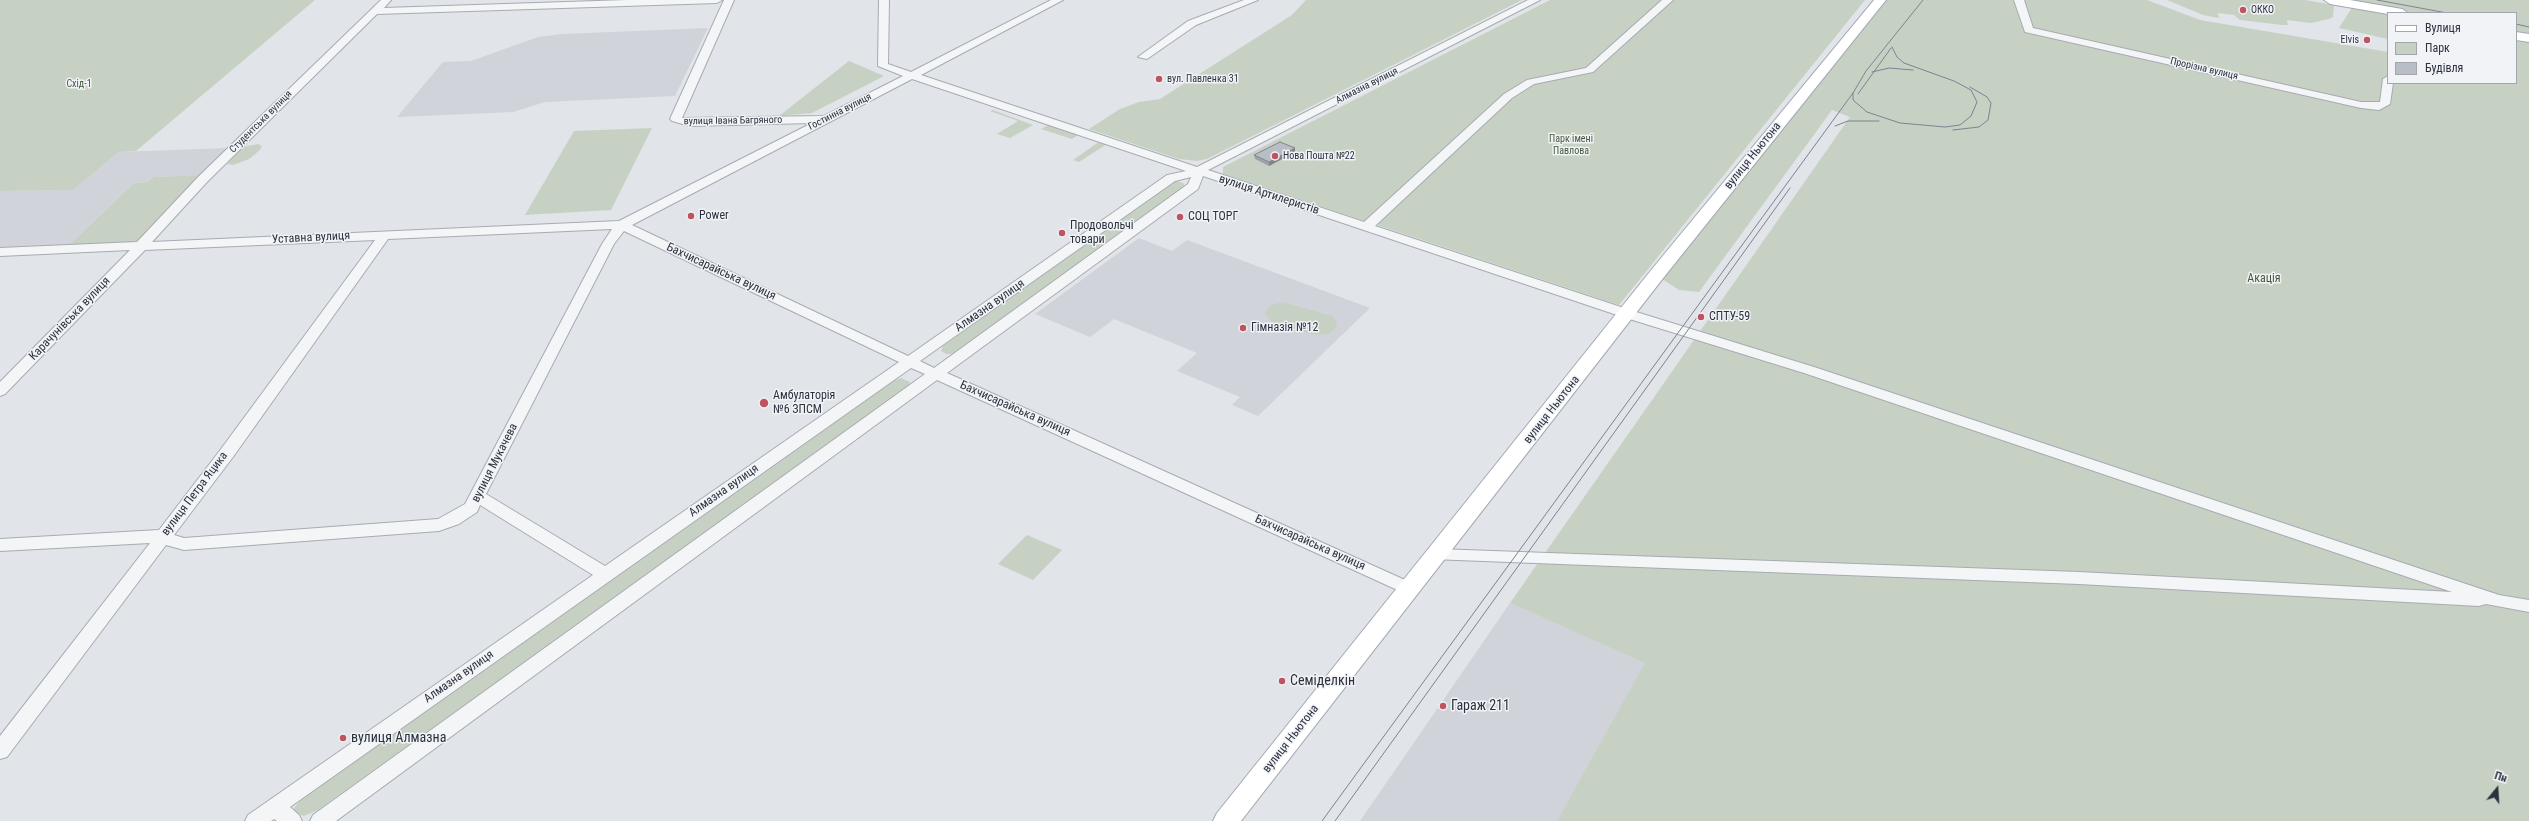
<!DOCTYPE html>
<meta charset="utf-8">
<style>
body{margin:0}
#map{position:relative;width:2529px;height:821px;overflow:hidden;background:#e1e4e8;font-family:"Roboto Condensed",sans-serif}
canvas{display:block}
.legend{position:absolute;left:2387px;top:12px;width:130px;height:72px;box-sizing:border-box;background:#f1f3f6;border:1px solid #a2a6ad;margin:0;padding:5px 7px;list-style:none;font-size:12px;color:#2b323f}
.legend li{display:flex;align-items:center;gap:8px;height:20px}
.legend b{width:20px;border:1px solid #a2a6ad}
.north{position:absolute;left:2477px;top:769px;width:40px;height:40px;-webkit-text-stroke:3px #f1f3f6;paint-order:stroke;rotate:18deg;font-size:11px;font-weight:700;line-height:16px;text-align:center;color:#2b323f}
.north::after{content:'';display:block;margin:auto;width:14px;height:18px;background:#2b323f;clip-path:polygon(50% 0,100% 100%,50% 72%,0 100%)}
</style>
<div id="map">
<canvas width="2529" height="821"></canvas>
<ul class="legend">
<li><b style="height:5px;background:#fff"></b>Вулиця</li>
<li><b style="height:11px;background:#c7d1c3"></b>Парк</li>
<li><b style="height:11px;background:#b9bdc5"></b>Будівля</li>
</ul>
<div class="north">Пн</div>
</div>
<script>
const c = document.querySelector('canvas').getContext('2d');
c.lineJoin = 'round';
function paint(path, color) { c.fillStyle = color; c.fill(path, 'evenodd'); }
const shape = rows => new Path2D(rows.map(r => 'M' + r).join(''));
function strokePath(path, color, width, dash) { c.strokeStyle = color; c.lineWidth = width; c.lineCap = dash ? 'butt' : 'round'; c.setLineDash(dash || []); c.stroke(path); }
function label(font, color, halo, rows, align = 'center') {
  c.font = font + ' "Roboto Condensed",sans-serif'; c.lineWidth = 3; c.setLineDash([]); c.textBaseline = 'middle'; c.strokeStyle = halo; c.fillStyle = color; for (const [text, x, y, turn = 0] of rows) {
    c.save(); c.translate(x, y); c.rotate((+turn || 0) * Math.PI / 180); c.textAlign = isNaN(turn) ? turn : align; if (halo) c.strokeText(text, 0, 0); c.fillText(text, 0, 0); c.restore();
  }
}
paint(shape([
 [708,28,675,96,545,102,513,112,397,117,443,62,471,61,538,37,562,34],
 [229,148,202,175,154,177,148,182,134,183,67,247,0,249,0,191,73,190,119,152],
 [1139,238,1172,251,1187,240,1370,308,1258,416,1232,405,1240,397,1177,371,1197,353,1114,319,1090,337,1035,314],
 [1510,603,1646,663,1558,821,1360,821]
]), '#d0d3da');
paint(shape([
 [0,0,315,0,136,151,119,152,73,190,0,191],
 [1306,0,1522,0,1207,159,1197,161,1179,159,1089,129,1120,109,1139,102,1160,99,1292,15],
 [1550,0,1865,0,1619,305,1223,174,1223,167],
 [1887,0,2147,0,2200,20,2388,52,2388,83,2516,83,2516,36,2529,38,2529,821,1557,821,1645,663,1510,603,1850,117,1832,110,1699,292,1679,290,1662,279],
 [2167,0,2305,0,2334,5,2333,17,2329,19,2311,23,2287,20,2288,25,2282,25,2240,20,2234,15,2218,13,2219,18,2203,15],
 [2346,0,2529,0,2529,35,2516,32,2516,13,2415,13],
 [2353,6,2388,15,2388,39,2339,28],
 [849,61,884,76,812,113,779,116],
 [993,110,1033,125,1010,138,997,134,1018,121,990,111],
 [1048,125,1078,135,1072,139,1041,129],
 [652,128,611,210,525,215,574,131],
 [1103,139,1110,142,1079,162,1073,160],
 [258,144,262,146,260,150,249,159,233,165,227,164,243,147],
 [202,175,137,243,67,247,134,183,148,182,154,177],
 [1177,181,1183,183,1185,186,955,354,946,354,941,351,943,346,1170,183],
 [1283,302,1332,316,1337,323,1336,328,1328,334,1315,335,1271,321,1265,314,1267,309,1271,305],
 [901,378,910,382,908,388,318,810,304,816,295,813,294,808,302,798,893,381],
 [1027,535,1062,550,1033,580,998,564]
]), '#c7d1c3');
const minor = shape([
 [381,0,391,0,384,8,627,0,722,0,717,3,377,14,207,182,152,242,619,221,812,123,690,126,672,121,670,119,724,0,734,0,682,118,824,116,903,76,878,66,879,0,889,0,888,64,911,72,1051,0,1063,0,921,75,1197,167,1528,0,1540,0,1208,170,1364,222,1504,94,1527,80,1586,68,1662,0,1673,0,1593,72,1534,84,1512,98,1375,226,1633,311,1814,367,2499,595,2529,600,2529,612,2486,604,2479,606,2079,584,1431,559,1429,555,1431,551,1437,549,2079,572,2452,592,1804,373,1623,317,1203,176,1198,189,947,373,1416,585,1419,589,1416,593,1410,595,1404,593,937,380,336,821,310,821,313,815,925,374,911,368,290,807,299,815,302,821,277,821,274,819,271,821,245,821,248,815,593,575,480,505,477,512,459,524,439,531,184,550,166,545,7,757,0,759,0,736,150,543,0,551,0,539,159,530,221,449,375,240,145,250,5,394,0,396,0,382,130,250,0,256,0,248,137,242,199,176,381,0],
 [912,79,1186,171,1167,175,908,356,632,225,912,79],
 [1191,177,1188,184,934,368,920,361,1175,181,1191,177],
 [612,229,602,244,465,504,438,519,184,538,174,535,233,457,388,239,612,229],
 [624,231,899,362,605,566,486,494,614,244,624,231],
 [1244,0,1258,0,1196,25,1147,59,1138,57,1188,21,1244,0],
 [2014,0,2024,0,2033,28,2361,102,2380,102,2383,79,2388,76,2388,83,2393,83,2390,104,2379,110,2361,108,2025,32,2014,0]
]);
const major = shape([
 [1874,0,1886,0,1664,277,1241,821,1213,821,1217,813,1652,269,1874,0],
 [2324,0,2350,0,2402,9,2408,13,2388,14,2330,4,2324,0],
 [2516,32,2529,34,2529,42,2516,40,2516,32]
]);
strokePath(minor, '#a7abb2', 2);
strokePath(major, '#a2a8b3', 2);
paint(minor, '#f4f5f7');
paint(major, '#fff');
strokePath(shape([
 [2377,0,2447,13],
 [2516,24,2529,27],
 [1872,72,1889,68,1913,70],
 [1853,93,1853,100,1867,112,1900,123,1945,127,1960,125,1971,116,1977,102,1971,90,1954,81,1904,63,1897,57,1892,47],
 [1858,94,1891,48],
 [1835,126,1848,121,1879,121],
 [1953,130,1979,127,1988,120,1991,103,1987,97,1970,87],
 [1322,821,1853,93,1866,71,1923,0],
 [1335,821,1790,188]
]), '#7c8390', 1);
paint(shape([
 [1295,152,1269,166,1255,159,1254,155]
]), '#9fa3a9');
paint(shape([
 [1295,148,1295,152,1269,166,1269,162]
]), '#82848a');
const building = shape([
 [1280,142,1295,148,1269,162,1254,155,1280,142]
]);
paint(building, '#b9bdc5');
strokePath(building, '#82848a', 1);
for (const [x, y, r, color] of [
 [2243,10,4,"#c05360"],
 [2367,40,4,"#c05360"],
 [1159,79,4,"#c05360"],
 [1275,156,4,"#c05360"],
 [691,216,4,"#c05360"],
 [1180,217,4,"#c05360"],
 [1062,233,4,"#c05360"],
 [1701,317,4,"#c05360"],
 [1243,328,4,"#c05360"],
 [764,403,5,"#c05360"],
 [1282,681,4,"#c05360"],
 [1443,706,4,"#c05360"],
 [343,738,4,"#c05360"]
]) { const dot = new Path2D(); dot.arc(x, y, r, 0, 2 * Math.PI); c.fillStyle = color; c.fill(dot); strokePath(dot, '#f1f3f6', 1.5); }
label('10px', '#2b323f', '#f1f3f6', [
 ["ОККО",2251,10],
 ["Elvis",2359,40,"right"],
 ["вул. Павленка 31",1167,79],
 ["Нова Пошта №22",1283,156]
], 'left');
label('10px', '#2b323f', '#f1f3f6', [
 ["Прорізна вулиця",2204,69,13],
 ["Алмазна вулиця",1367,86,-27],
 ["Гостинна вулиця",840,112,-27],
 ["вулиця Івана Багряного",733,121,-1],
 ["Студентська вулиця",261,122,-45]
]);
label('10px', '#3f593a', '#f1f3f6', [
 ["Схід-1",79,84],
 ["Парк імені",1571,139],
 ["Павлова",1571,151]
]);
label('12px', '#2b323f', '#f1f3f6', [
 ["вулиця Ньютона",1753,156,-51],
 ["вулиця Артилеристів",1269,195,18],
 ["Уставна вулиця",311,238,-3],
 ["Бахчисарайська вулиця",721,272,25],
 ["Алмазна вулиця",990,306,-35],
 ["Карачунівська вулиця",70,319,-46],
 ["Бахчисарайська вулиця",1015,409,24],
 ["вулиця Ньютона",1552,410,-52],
 ["вулиця Мукачева",495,463,-63],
 ["Алмазна вулиця",724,491,-35],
 ["вулиця Петра Яцика",195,494,-53],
 ["Бахчисарайська вулиця",1310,543,24],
 ["Алмазна вулиця",459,677,-35],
 ["вулиця Ньютона",1291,739,-52]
]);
label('12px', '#2b323f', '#f1f3f6', [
 ["Power",699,216],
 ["СОЦ ТОРГ",1188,217],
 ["Продовольчі",1070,226],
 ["товари",1070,240],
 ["СПТУ-59",1709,317],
 ["Гімназія №12",1251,328],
 ["Амбулаторія",773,396],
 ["№6 ЗПСМ",773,410]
], 'left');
label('12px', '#3f593a', '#f1f3f6', [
 ["Акація",2264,279]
]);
label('14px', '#2b323f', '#f1f3f6', [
 ["Семіделкін",1290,681],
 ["Гараж 211",1451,706],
 ["вулиця Алмазна",351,738]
], 'left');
</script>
